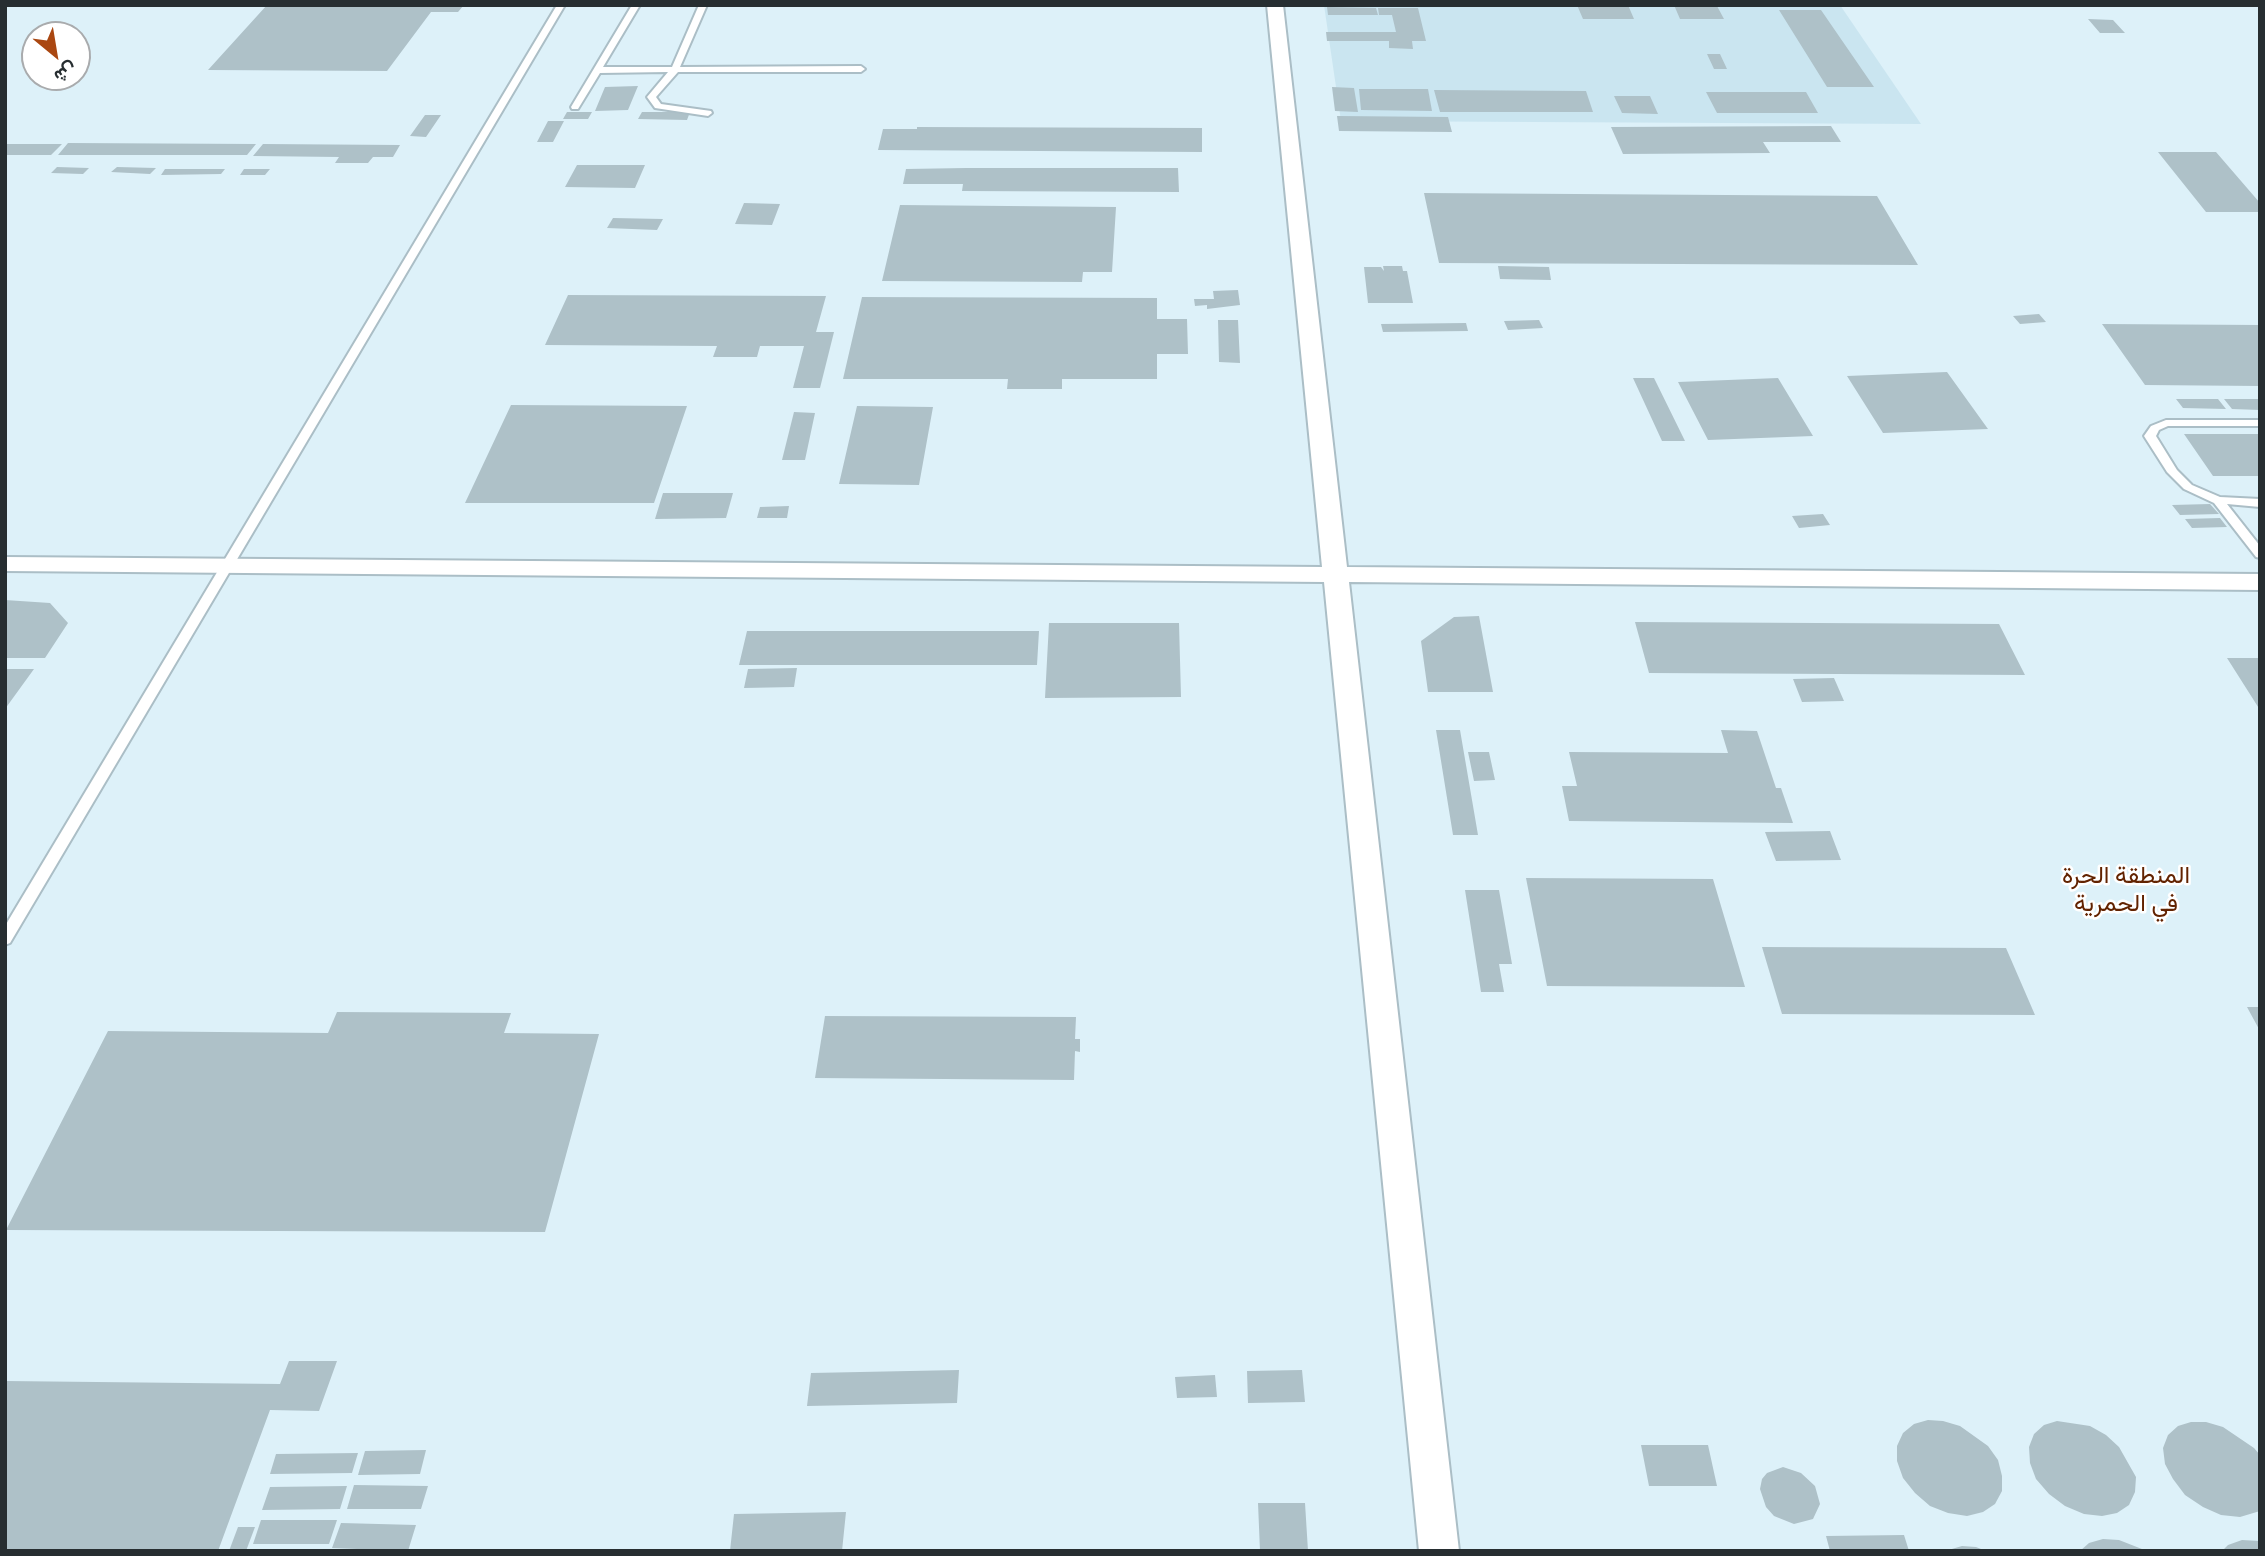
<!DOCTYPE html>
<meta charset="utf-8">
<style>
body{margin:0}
#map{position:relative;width:2265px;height:1556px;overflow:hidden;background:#ddf1f9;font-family:"Fira Sans Condensed",Vazirmatn,sans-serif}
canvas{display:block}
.frame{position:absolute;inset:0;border:7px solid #272e31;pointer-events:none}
.north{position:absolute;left:21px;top:21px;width:70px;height:70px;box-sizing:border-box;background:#fff;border:2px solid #a9abad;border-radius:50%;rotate:150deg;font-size:19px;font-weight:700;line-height:28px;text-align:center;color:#272e31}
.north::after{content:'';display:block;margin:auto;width:24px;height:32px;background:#aa4711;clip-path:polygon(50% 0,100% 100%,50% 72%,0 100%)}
</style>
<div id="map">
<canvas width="2265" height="1556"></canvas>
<div class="frame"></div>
<div class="north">ش</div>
</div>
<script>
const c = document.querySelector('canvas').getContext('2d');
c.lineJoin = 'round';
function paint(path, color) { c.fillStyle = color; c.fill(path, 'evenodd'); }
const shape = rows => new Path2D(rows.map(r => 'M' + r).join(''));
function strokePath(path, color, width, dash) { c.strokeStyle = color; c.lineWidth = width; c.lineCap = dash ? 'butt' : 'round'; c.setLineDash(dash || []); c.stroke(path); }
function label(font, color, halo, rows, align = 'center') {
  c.font = font + ' "Fira Sans Condensed",Vazirmatn,sans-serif'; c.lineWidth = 5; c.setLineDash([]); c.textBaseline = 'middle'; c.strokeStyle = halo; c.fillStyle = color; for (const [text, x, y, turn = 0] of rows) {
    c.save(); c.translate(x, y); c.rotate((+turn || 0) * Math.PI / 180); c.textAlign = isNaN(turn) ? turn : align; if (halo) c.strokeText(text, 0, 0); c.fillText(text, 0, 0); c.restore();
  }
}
paint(shape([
 [1324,5,1840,5,1921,124,1341,121]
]), '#cae5f0');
paint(shape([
 [267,5,464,5,458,12,431,12,387,71,208,70],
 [1577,5,1628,5,1634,19,1583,19],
 [1674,5,1717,6,1724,19,1680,19],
 [1327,7,1376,8,1378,15,1328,15],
 [1378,8,1418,8,1426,41,1412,41,1413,49,1389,48,1389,41,1327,41,1326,32,1396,32,1392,15,1379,15],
 [1779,10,1821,10,1874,87,1827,87],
 [2088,19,2113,20,2125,33,2100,33],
 [1707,54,1720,54,1727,69,1714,69],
 [638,86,628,110,595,111,605,87],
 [1332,87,1354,88,1358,112,1335,111],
 [1359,89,1428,89,1432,111,1361,110],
 [1434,90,1586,91,1593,112,1440,112],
 [1706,92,1806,92,1818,113,1717,113],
 [1614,96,1650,96,1658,114,1622,113],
 [567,112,592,112,588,119,563,119],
 [642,112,690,112,687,120,638,119],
 [425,115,441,115,426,137,410,136],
 [1337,116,1448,117,1452,132,1339,131],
 [548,121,564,121,553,142,537,142],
 [1831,126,1841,142,1763,142,1770,153,1623,154,1611,127],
 [917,127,1202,128,1202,152,878,150,883,129,917,129],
 [68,143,256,144,247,155,58,155],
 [5,144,62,144,51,155,5,155],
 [263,144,400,145,393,157,373,157,368,163,335,163,339,157,253,156],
 [2158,152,2216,152,2260,203,2260,212,2206,212],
 [577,165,645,165,635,188,565,187],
 [57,167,89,168,83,174,51,173],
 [117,167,156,168,150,174,111,172],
 [966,168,1178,168,1179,192,962,191,963,184,903,184,906,169],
 [165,169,225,169,221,174,161,175],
 [244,169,270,169,265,175,240,175],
 [1424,193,1877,196,1918,265,1439,263],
 [744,203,780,204,772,225,735,224],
 [900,205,1116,207,1112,272,1083,272,1082,282,882,281],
 [613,218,663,219,657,230,607,228],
 [1383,266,1402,266,1403,271,1407,271,1413,303,1368,303,1364,267,1381,267,1384,271],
 [1498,266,1549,267,1551,280,1500,279],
 [1238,290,1240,305,1207,309,1207,305,1195,306,1194,299,1214,299,1213,291],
 [568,295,826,296,816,332,834,332,820,388,793,388,804,346,760,346,757,357,713,357,717,346,545,345],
 [862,297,1157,298,1157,319,1187,319,1188,354,1157,354,1157,379,1062,379,1062,389,1007,389,1008,379,843,379],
 [2039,314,2046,322,2020,324,2013,316],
 [1218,320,1238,320,1240,363,1219,362],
 [1539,320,1543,328,1508,330,1504,321],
 [1466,323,1468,331,1383,332,1381,324],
 [2102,324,2260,325,2260,386,2145,385],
 [1947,372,1988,429,1883,433,1847,376],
 [1633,378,1654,378,1685,441,1662,441],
 [1778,378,1813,436,1708,440,1678,382],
 [2176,399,2218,399,2226,409,2183,408],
 [2224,399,2260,399,2260,410,2232,409],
 [511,405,687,406,654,503,465,503],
 [857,406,933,407,919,485,839,484],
 [794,412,815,413,805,460,782,460],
 [2184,434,2260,434,2260,476,2213,476],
 [663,493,733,493,726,518,655,519],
 [2210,504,2219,514,2180,515,2172,505],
 [789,506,787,518,757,518,760,507],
 [1823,514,1830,525,1799,528,1792,516],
 [2220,518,2227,527,2192,528,2185,519],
 [5,600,50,603,68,623,45,658,5,658],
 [1479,616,1493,692,1428,692,1421,641,1454,617],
 [1635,622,1999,624,2025,675,1649,673],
 [1049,623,1179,623,1181,697,1045,698],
 [747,631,1039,631,1037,665,739,665],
 [2227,658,2260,658,2260,710],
 [797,668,794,687,744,688,748,669],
 [5,669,34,669,5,709],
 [1834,678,1844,701,1802,702,1793,679],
 [1436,730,1460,730,1478,835,1453,835],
 [1721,730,1757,731,1776,788,1781,788,1793,823,1569,821,1562,786,1577,786,1569,752,1728,753],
 [1468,752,1489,752,1495,780,1474,781],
 [1830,831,1841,860,1776,861,1765,832],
 [1526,878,1713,879,1745,987,1547,986],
 [1465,890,1499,890,1512,964,1499,964,1504,992,1481,992],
 [1762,947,2006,948,2035,1015,1782,1014],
 [2247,1007,2260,1007,2260,1031],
 [337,1012,511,1013,504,1033,599,1034,545,1232,6,1230,108,1031,328,1033],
 [825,1016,1076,1017,1075,1039,1080,1039,1080,1052,1075,1051,1074,1080,815,1078],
 [289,1361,337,1361,319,1411,270,1410,218,1551,5,1551,5,1381,280,1384],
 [959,1370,957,1403,807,1406,811,1373],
 [1302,1370,1305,1402,1248,1403,1247,1371],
 [1215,1375,1217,1397,1177,1398,1175,1377],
 [1928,1420,1943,1421,1960,1426,1988,1446,1998,1460,2002,1476,2002,1491,1995,1504,1983,1512,1967,1516,1948,1513,1930,1506,1915,1493,1903,1478,1897,1461,1897,1446,1903,1433,1914,1424],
 [2057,1421,2090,1426,2106,1435,2119,1447,2136,1477,2135,1492,2129,1505,2117,1513,2102,1516,2084,1514,2065,1506,2049,1494,2036,1479,2030,1463,2029,1447,2034,1434,2044,1425],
 [2191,1422,2206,1422,2223,1427,2254,1448,2260,1455,2260,1511,2240,1517,2221,1515,2203,1507,2185,1495,2173,1479,2165,1464,2163,1448,2168,1435,2178,1426],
 [1641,1445,1708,1445,1717,1486,1649,1486],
 [426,1450,420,1474,358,1475,365,1451],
 [358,1453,352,1473,270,1474,276,1454],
 [1783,1467,1801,1473,1815,1486,1820,1504,1813,1519,1794,1524,1774,1516,1766,1507,1760,1489,1762,1479,1767,1473],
 [354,1485,428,1486,421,1509,347,1509],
 [347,1486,340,1509,262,1510,270,1487],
 [1258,1503,1305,1503,1308,1551,1260,1551],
 [846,1512,842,1551,730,1551,734,1514],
 [261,1520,337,1520,329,1544,253,1544],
 [341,1523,416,1525,408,1551,332,1548],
 [238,1527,255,1527,246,1551,229,1551],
 [1904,1535,1909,1551,1830,1551,1826,1536],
 [2103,1539,2119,1540,2147,1551,2080,1551,2089,1543],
 [2242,1540,2260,1541,2260,1551,2222,1551,2228,1545],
 [1962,1546,1976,1547,1986,1551,1945,1551]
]), '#aec1c8');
const service = shape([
 [557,5,565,5,10,943,5,945,5,926,557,5],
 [632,5,640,5,603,67,672,67,699,5,707,5,680,67,861,66,865,69,861,72,678,72,656,97,661,104,711,111,712,113,708,116,655,108,647,97,668,72,600,73,578,109,572,109,571,107,632,5],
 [2166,420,2260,420,2260,426,2168,426,2159,430,2156,436,2177,470,2192,485,2220,497,2260,499,2260,507,2227,504,2260,546,2260,558,2256,557,2214,503,2184,489,2167,472,2144,436,2151,426,2166,420]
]);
const minor = shape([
 [1267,5,1283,5,1347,567,2260,574,2260,590,1349,582,1459,1551,1419,1551,1324,582,5,571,5,557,1322,567,1267,5]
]);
strokePath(service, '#abbec6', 4);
strokePath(minor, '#abbec6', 4);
paint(service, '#fff');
paint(minor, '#fff');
label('24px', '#622301', '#fff', [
 ["المنطقة الحرة",2126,876],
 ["في الحمرية",2126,904]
]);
</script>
